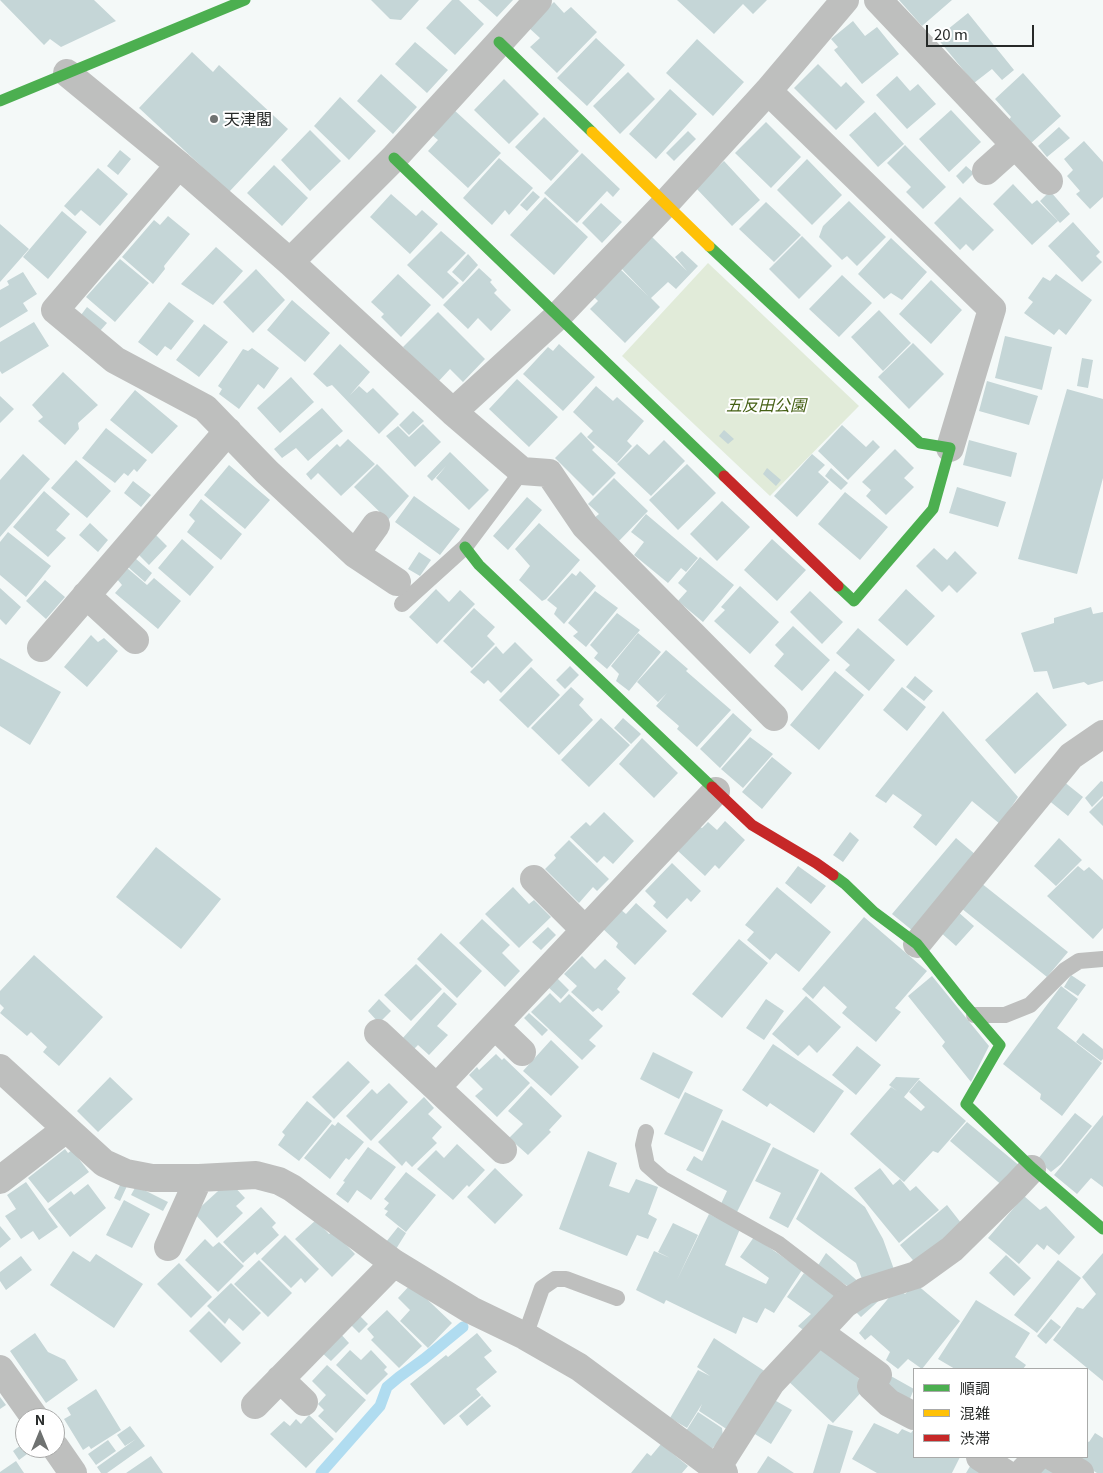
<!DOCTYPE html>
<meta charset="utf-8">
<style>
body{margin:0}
#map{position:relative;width:1103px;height:1473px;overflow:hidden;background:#f4f9f8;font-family:Georgia,"Noto Sans JP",serif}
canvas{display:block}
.legend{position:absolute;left:913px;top:1368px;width:175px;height:90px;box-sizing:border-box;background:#fff;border:1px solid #a9aaa9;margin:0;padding:6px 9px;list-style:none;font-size:15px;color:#272a29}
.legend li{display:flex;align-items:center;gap:10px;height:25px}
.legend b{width:25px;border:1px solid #a9aaa9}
.north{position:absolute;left:15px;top:1408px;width:50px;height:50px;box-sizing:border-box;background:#fff;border:1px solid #a9aaa9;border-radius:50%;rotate:0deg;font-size:14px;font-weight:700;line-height:20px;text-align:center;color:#272a29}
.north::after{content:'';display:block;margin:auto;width:18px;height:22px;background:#6f7271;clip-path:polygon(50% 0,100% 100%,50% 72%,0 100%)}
.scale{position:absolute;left:926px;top:25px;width:108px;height:22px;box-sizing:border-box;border:2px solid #272a29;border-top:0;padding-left:6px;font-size:15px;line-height:18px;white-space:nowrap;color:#272a29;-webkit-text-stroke:4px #fff;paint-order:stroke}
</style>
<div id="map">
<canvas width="1103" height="1473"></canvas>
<ul class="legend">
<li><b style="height:6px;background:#4caf50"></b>順調</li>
<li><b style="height:6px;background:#ffc107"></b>混雑</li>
<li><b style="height:6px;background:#c62828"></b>渋滞</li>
</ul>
<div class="north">N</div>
<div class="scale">20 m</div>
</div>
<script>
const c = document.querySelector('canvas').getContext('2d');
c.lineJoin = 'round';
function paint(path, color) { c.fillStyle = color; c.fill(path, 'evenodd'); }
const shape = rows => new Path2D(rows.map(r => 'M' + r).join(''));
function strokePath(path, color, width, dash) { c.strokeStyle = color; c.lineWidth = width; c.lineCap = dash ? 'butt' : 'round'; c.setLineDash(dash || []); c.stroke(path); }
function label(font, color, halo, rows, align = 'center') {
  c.font = font + ' Georgia,"Noto Sans JP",serif'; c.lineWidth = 4; c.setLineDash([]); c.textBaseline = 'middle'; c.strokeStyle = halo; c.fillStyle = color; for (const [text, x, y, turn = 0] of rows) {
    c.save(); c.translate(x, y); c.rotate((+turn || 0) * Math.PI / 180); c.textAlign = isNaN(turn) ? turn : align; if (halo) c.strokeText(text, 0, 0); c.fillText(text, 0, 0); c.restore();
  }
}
paint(shape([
 [708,263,859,406,770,496,622,356]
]), '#e1ebd9');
strokePath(shape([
 [321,1473,380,1406,387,1387,399,1377,424,1359,463,1327]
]), '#b0dcf0', 11);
paint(shape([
 [0,0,94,0,116,21,61,47,50,39,44,45],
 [371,0,419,0,401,20,390,19],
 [452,0,459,0,484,24,455,55,426,28],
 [478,0,513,0,497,17],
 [677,0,767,0,753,14,743,4,714,34],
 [899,0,952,0,922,26],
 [554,2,564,13,571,7,597,32,557,73,530,47,540,38,528,27],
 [968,13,1014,70,1002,80,992,69,974,83,937,38],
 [853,21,865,36,877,27,899,54,862,84,834,50,838,47,831,39],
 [596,38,625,65,587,106,557,78],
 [697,39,744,82,713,116,666,73],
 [415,42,448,70,427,93,395,64],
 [192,52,213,72,219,65,288,129,229,192,139,108],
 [818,64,841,87,846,82,865,102,836,130,794,88],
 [628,72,655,99,620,134,593,106],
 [1023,73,1061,116,1030,144,1008,121,1011,117,995,99],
 [381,74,417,107,393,134,357,101],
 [897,76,910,91,918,84,936,104,907,129,876,95],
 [504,79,539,114,509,144,474,110],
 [670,89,697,114,656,159,629,134],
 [340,97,376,131,349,160,314,126],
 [453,109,501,153,468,188,428,151,438,140,431,134],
 [951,110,981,142,949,172,919,139],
 [875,112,904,144,878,167,849,135],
 [544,117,579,151,551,181,515,147],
 [766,122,801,157,771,188,735,153],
 [1059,127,1070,138,1047,157,1038,146],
 [310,130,341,161,310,191,281,160],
 [688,131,696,139,674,161,666,153],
 [1084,141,1103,162,1103,197,1090,209,1076,194,1080,191,1067,176,1073,170,1064,159],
 [905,145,946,187,923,209,906,192,911,187,887,163],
 [120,150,131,159,118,175,107,166],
 [582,153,620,189,613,197,607,191,577,223,544,193],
 [499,158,533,188,509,215,505,210,492,225,463,198],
 [807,159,842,195,812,225,777,190],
 [724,161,760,200,732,226,695,187],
 [274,165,308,198,282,226,247,193],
 [966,166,974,173,963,184,956,176],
 [98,168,128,194,100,226,81,210,75,216,64,206],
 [1013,184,1032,204,1037,200,1058,221,1032,245,993,204],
 [533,191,540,197,527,211,520,205],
 [1050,191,1070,214,1060,223,1040,201],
 [391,194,416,216,422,210,438,224,410,254,370,217],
 [545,197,588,237,554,275,510,235],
 [960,197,994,230,973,251,966,244,960,250,934,223],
 [849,201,886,237,857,266,847,256,842,260,819,237,823,226],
 [766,202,801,235,774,262,739,229],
 [601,203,622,222,602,243,582,223],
 [62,211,87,232,48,279,23,257],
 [168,216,190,234,164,266,165,269,153,284,122,257,154,220,160,225],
 [1073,222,1100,252,1096,256,1102,262,1082,282,1048,246],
 [0,224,29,249,0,282],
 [441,231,466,253,447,272,459,283,443,299,407,265],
 [802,236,832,266,799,299,769,269],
 [652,237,687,271,675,257,682,251,698,266,676,289,668,282,651,298,660,307,625,343,590,309,598,301,590,293,617,266,648,296,621,268],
 [891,238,927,272,902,300,891,293,884,299,858,274],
 [216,247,243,271,213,305,181,284],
 [468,254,478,265,463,282,452,272],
 [120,259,149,283,115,322,86,297],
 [479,268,492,280,490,282,497,290,494,293,511,310,491,331,478,318,468,329,443,305],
 [256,269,285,300,253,333,223,302],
 [23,272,37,294,23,303,28,311,0,328,0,290,9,285,7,281],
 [398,274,431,305,401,337,381,317,384,314,371,302],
 [1056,274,1092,300,1066,335,1059,329,1054,335,1024,313,1033,302,1028,298,1043,277,1050,281],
 [842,275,872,303,839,337,809,309],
 [931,280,962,310,931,344,899,314],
 [292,300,330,333,305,362,267,330],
 [169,302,194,321,171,350,165,346,157,356,138,342],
 [87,307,107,323,100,331,81,315],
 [879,310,911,343,883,371,851,337],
 [438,312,485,359,463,382,450,369,437,383,403,347],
 [34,322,49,346,2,374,0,371,0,342],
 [204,324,228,342,199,377,176,360],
 [1005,336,1052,347,1042,390,995,378],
 [913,343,944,374,909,409,878,377],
 [340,344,370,372,350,395,359,386,367,393,373,388,399,414,379,434,332,385,327,387,313,374],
 [559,344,595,377,563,411,523,374,548,347,553,351],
 [252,348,279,368,264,389,258,384,239,409,219,394,222,389,218,386,243,349,248,351],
 [1082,358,1093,360,1088,388,1077,386],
 [63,372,98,405,78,423,79,429,65,445,38,421,43,417,32,405],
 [291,377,314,402,280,433,257,408],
 [517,379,558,417,529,447,489,409],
 [987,381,1038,396,1029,425,979,411],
 [596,386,613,401,617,397,644,421,627,441,632,446,617,463,587,437,593,431,573,412],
 [1067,389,1103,399,1103,478,1077,574,1018,559],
 [135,390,178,426,152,454,110,420],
 [0,396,14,409,0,423],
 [322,408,343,431,308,461,296,448,282,458,274,449],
 [413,411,424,421,409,435,399,425],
 [423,424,441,442,415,467,386,436,398,426,409,437],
 [842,425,866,447,873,440,880,447,848,480,818,451],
 [106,428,147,460,137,472,134,469,128,476,124,473,115,483,82,458],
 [724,430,734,439,728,444,719,436],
 [581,432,595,447,592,450,616,473,593,496,555,458],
 [348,439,375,464,341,496,318,473,311,480,306,474,337,444,340,447],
 [664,440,685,461,651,496,617,464,637,444,649,455],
 [969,440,1017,453,1011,477,963,465],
 [895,449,914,468,904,478,914,487,886,515,866,496,871,490,862,482],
 [450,452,489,490,469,510,436,478,446,466,432,481,427,476],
 [23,454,50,479,0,537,0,480],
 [812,454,825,465,818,472,829,482,797,517,774,496],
 [76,460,111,491,87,518,51,488],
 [377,464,409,496,388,520,354,487],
 [687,464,716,493,678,530,649,500],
 [229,465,270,500,245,529,204,495],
 [767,468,781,480,776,486,763,474],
 [831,468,848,483,841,490,825,476],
 [614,478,648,511,618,542,594,518,599,514,588,504],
 [133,481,151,495,141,507,124,493],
 [957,487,1006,502,998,527,949,513],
 [44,491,70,514,56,530,66,538,48,557,13,527],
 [845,492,888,527,860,560,818,524],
 [414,496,460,529,440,555,395,522],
 [527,497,542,510,508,550,493,536],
 [201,499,242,534,221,560,187,532,195,521,189,515],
 [722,501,750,527,717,561,690,534],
 [646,514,698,558,686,572,681,568,668,583,634,555,644,542,631,532],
 [90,523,108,540,98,552,79,535],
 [539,523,580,560,546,599,542,601,519,580,530,566,515,549],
 [8,532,51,566,26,597,0,575,0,542],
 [156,535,167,546,149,565,138,554],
 [182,539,214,567,190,596,158,568],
 [772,539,806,570,777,601,744,570],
 [934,548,947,560,955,551,977,573,957,593,949,585,942,592,916,566],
 [419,552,431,560,420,576,408,569],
 [700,557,734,585,703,622,678,601,687,591,678,583],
 [135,558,152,573,145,582,128,567],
 [127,568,147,585,154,578,181,601,158,629,115,593,122,585,117,579],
 [580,571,596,586,564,624,554,614,557,608,547,600,572,573,576,576],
 [45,580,65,597,46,619,26,601],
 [740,586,779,622,750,654,714,621,725,610,721,607],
 [0,588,21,607,6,625,0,619],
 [436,589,449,602,460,590,475,604,437,644,409,617],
 [906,589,935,616,907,646,878,620],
 [595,591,618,608,586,647,573,636,578,632,568,623],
 [810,591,843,622,822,644,790,612],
 [1091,607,1093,614,1103,612,1103,681,1088,685,1084,682,1053,689,1047,671,1034,672,1021,633,1054,623,1054,618],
 [474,608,495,627,487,636,495,644,472,668,443,641],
 [617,613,640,630,607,669,594,658,598,653,590,645],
 [793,626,830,660,802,691,774,666,784,654,775,645],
 [858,628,895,660,869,691,845,670,850,665,836,653],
 [638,633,661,652,629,691,616,681,619,674,611,666],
 [91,635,98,642,104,638,118,651,87,687,64,667],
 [515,642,533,660,501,693,488,680,484,684,470,672,496,646,503,654],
 [666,650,688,669,686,671,731,710,697,747,677,729,679,726,656,706,667,693,658,702,637,682],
 [0,658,61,692,30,745,0,726],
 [570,666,579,675,565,689,556,680],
 [531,667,560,695,528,728,499,700],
 [835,671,864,695,819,750,790,725],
 [915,676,933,691,924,701,906,687],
 [571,687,584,699,579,705,593,720,559,755,531,728],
 [902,687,926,707,907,731,883,710],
 [1037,692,1067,725,1015,774,985,740],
 [943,711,1018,797,1000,824,972,801,936,846,913,827,922,815,893,794,886,803,875,796],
 [733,713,752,730,720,768,700,749],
 [601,718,630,745,589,787,561,760],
 [623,718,641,734,631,744,614,728],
 [750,737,773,754,743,788,721,769],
 [642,738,678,773,654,798,619,764],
 [772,757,792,773,762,809,742,792],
 [1063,781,1083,797,1068,816,1047,799],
 [1101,781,1103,782,1103,796,1092,807,1085,798],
 [1103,798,1103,826,1089,812],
 [604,812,634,841,613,864,604,856,597,863,570,837,586,822,590,826],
 [725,821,745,840,719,869,715,865,705,876,678,851,700,827,702,828,708,822,717,830],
 [850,832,859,840,843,862,833,855],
 [956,838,976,855,913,931,892,914],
 [1059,838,1082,860,1056,886,1034,866],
 [569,840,609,879,597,891,593,887,579,903,545,869,556,858,554,855],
 [156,847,221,899,181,949,116,897],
 [672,863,701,891,691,902,687,898,667,919,653,906,656,902,645,891],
 [798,866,826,886,811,904,785,883],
 [1078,866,1084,871,1089,867,1103,880,1103,928,1093,939,1047,896],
 [981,883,1068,952,1047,977,961,908],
 [513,887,529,904,534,900,551,917,519,948,485,914],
 [777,887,831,932,799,972,776,953,770,960,747,940,754,932,745,925],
 [636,903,667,931,635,965,616,947,618,943,602,928,620,909,626,914],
 [957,911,974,926,956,946,939,931],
 [864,917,927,971,895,1008,901,1012,876,1042,842,1013,847,1007,824,986,813,999,802,989],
 [482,919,510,945,502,953,520,971,505,987,459,943],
 [548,927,556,935,541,950,532,942],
 [441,933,482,971,457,998,417,959],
 [739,939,768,963,722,1018,692,994],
 [34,955,103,1017,59,1066,43,1052,47,1047,31,1032,27,1036,0,1013,4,1008,0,1004,0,991],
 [582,956,595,969,605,959,626,978,617,989,620,992,602,1011,598,1008,593,1012,571,992,577,986,564,974],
 [416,964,442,989,411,1021,384,995],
 [1071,975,1086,985,1078,996,1064,987],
 [932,976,989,1046,971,1082,942,1046,945,1042,908,996],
 [557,978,569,990,561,999,548,987],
 [1061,986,1078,999,1057,1028,1102,1063,1062,1116,1040,1099,1041,1094,1003,1064],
 [444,992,457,1004,437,1026,448,1035,429,1055,418,1045,413,1050,401,1040],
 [550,993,560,1003,569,994,603,1026,589,1040,596,1046,582,1060,531,1012],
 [806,996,841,1027,817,1053,809,1045,798,1056,772,1034],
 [379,999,391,1011,379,1023,368,1011],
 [766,999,784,1011,764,1040,746,1028],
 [529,1013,548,1030,542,1036,524,1018],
 [1083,1033,1103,1049,1103,1059,1101,1061,1076,1042],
 [551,1040,579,1067,551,1096,523,1071],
 [773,1044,844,1091,814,1133,770,1103,767,1107,742,1090],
 [857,1046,881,1065,856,1095,832,1075],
 [653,1052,693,1072,679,1099,640,1079],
 [496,1054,502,1060,504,1058,530,1083,497,1117,475,1096,483,1089,469,1075,477,1067,479,1070],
 [348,1061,370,1082,334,1119,312,1097],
 [110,1077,133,1099,98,1132,77,1111],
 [896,1077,920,1078,904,1097,921,1111,925,1107,909,1092,919,1080,966,1121,938,1153,933,1151,904,1182,850,1134,891,1087,897,1091,889,1085],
 [389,1083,408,1102,371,1141,346,1116,372,1089,377,1094],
 [531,1086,562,1116,549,1130,551,1132,528,1155,509,1138,523,1124,508,1111],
 [685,1092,723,1110,703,1152,664,1134],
 [424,1097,434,1108,428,1114,442,1127,432,1138,437,1143,412,1167,406,1161,402,1166,378,1142],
 [307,1101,332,1121,299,1161,278,1145,285,1135,282,1132],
 [1075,1113,1092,1126,1061,1164,1051,1172,1037,1160],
 [1103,1115,1103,1187,1091,1178,1077,1194,1054,1175],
 [722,1120,771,1144,736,1214,720,1206,727,1191,686,1170,694,1156,702,1161],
 [338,1122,364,1142,349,1160,346,1158,330,1179,304,1158,332,1124,335,1126],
 [967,1122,1021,1167,1004,1187,950,1141],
 [457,1144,485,1170,469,1187,467,1185,453,1200,417,1169,436,1150,444,1158],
 [368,1147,396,1167,371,1200,357,1190,348,1203,336,1194,345,1182,343,1181],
 [773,1147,819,1170,788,1228,769,1218,781,1193,755,1181],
 [65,1149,68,1153,72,1150,89,1172,48,1203,28,1178],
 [588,1151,617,1163,609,1186,629,1193,636,1179,658,1187,648,1214,657,1219,648,1239,637,1235,627,1256,559,1229],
 [495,1168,523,1195,495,1224,467,1197],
 [880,1168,893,1185,900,1179,910,1191,916,1186,939,1210,899,1243,854,1188],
 [406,1172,436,1195,406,1232,385,1215,388,1211,384,1209,389,1203,384,1199],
 [821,1172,865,1207,883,1239,896,1275,862,1279,856,1263,796,1219],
 [229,1181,245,1198,236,1206,243,1213,217,1238,194,1213],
 [26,1182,58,1227,39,1240,33,1231,21,1239,5,1216,16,1209,7,1195],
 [121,1183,127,1186,120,1201,114,1198],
 [88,1184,106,1208,70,1237,48,1209,71,1191,74,1195],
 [136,1186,168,1202,163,1211,131,1195],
 [1024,1196,1040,1210,1046,1206,1075,1237,1059,1255,1047,1245,1044,1250,1037,1244,1019,1264,988,1238],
 [124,1200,150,1214,132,1248,106,1235],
 [947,1205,965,1228,918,1266,900,1245],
 [261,1207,276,1223,272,1227,279,1235,257,1255,255,1252,243,1263,223,1242],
 [709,1214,740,1229,725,1265,766,1284,769,1278,740,1257,754,1237,802,1270,774,1313,765,1308,757,1323,743,1317,736,1334,666,1300,664,1304,636,1290,654,1251,670,1258,658,1252,673,1223,698,1235,677,1280],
 [316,1220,329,1234,333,1231,355,1254,332,1277,295,1239],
 [0,1226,11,1239,0,1248],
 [398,1227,406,1233,396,1249,386,1242],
 [285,1235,319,1269,305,1283,301,1278,291,1288,261,1259],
 [205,1239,213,1247,219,1242,244,1266,218,1292,185,1260],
 [73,1251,90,1262,96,1254,143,1284,114,1328,50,1285],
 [826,1253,862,1285,849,1287,817,1267],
 [1103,1253,1103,1381,1053,1340,1077,1307,1083,1309,1096,1294,1082,1277],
 [1006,1255,1031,1278,1014,1296,989,1273],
 [21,1256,32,1270,6,1290,0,1281,0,1272],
 [259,1260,292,1293,268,1317,234,1284],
 [1058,1260,1081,1278,1037,1333,1014,1315],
 [179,1263,212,1297,191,1318,157,1284],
 [804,1273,841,1298,806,1332,798,1326,811,1314,787,1297],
 [231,1283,261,1313,243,1331,229,1318,225,1324,207,1306],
 [411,1284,452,1323,428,1348,400,1321,410,1310,398,1298],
 [916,1284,960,1321,922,1369,908,1359,898,1369,886,1360,890,1352,871,1335,865,1340,859,1333,897,1288,905,1294],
 [885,1295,861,1317,855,1311],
 [976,1300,1030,1333,1015,1357,1026,1365,1023,1369,955,1369,938,1359],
 [387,1310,422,1346,399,1368,371,1340,374,1337,367,1329],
 [209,1311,241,1343,221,1363,189,1331],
 [357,1313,368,1324,359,1333,348,1322],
 [1051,1319,1061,1327,1046,1344,1037,1336],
 [339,1332,349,1343,331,1361,320,1351],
 [35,1333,48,1352,65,1360,78,1380,46,1403,10,1351],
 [477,1333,492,1351,484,1357,497,1372,476,1389,481,1395,444,1425,410,1384,446,1355,448,1357],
 [714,1338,766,1372,728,1430,699,1411,702,1404,687,1428,670,1418,698,1370,710,1376,697,1367],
 [821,1343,867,1386,833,1423,787,1380],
 [350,1350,361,1360,371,1350,387,1367,384,1370,388,1374,367,1395,336,1365],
 [327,1365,366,1400,336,1433,318,1416,324,1410,318,1404,326,1395,312,1381],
 [889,1375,914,1389,909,1401,883,1386],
 [96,1389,121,1430,91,1449,89,1446,83,1450,64,1419,71,1415,67,1408],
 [482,1396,491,1406,467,1426,459,1416],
 [0,1397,6,1405,0,1409],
 [769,1397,792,1410,771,1444,750,1431],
 [698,1412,722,1428,723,1437,707,1454,681,1439],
 [309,1415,334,1439,306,1468,270,1434,284,1421,290,1426,296,1419,301,1424],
 [874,1423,898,1434,902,1429,911,1433,914,1429,914,1457,960,1457,952,1473,877,1473,852,1459],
 [828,1424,853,1431,840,1473,813,1473],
 [130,1426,145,1446,107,1473,101,1473,97,1467,136,1439,125,1446,117,1435],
 [1095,1433,1103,1438,1103,1473,1097,1473,1070,1457,1087,1457,1087,1441,1089,1442],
 [108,1440,116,1451,96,1465,88,1454],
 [25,1442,25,1448,34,1449,19,1460,13,1451],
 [661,1444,688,1466,682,1473,631,1473,647,1453,651,1456],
 [151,1456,163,1473,126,1473],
 [768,1456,794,1473,757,1473],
 [16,1461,24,1473,0,1473,0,1472],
 [1044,1462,1064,1473,1038,1473],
 [972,1463,988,1473,966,1473]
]), '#c5d6d7');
strokePath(shape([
 [402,604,465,547,522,471],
 [974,1015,1005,1015,1030,1005,1065,970,1079,961,1103,959],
 [646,1132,643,1145,647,1165,663,1179,779,1244,852,1300],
 [525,1336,542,1288,555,1279,566,1279,617,1298]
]), '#bebfbe', 16);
strokePath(shape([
 [878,0,1049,181],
 [67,73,179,165,290,262,453,412,522,471,549,473,585,526,774,717],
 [768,91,992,309,950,448],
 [179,165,55,310,115,360,205,408,267,472,355,554,397,582],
 [986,171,1015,145],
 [290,262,394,158,538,0],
 [453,412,558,316,665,204,768,91,845,0],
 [355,554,376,525],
 [86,595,135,640],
 [41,648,228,431],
 [534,879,585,930],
 [917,944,1071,756,1103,734],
 [495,1026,522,1052],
 [378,1033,503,1150],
 [0,1068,104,1163,126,1173,152,1178,199,1178,256,1175,279,1181,292,1188,394,1263,471,1310,525,1336,579,1367,706,1461,724,1473],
 [437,1087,716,791],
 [0,1180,66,1129],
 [168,1247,199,1178],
 [819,1332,878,1375,871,1386,889,1403,914,1416],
 [0,1369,35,1418],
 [280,1379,304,1402],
 [255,1405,394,1263],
 [55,1447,73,1473],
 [980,1457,1005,1473],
 [1053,1457,1080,1473],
 [717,1468,771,1383,845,1304,865,1291,916,1275,952,1249,1016,1186,1032,1169],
 [1022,1473,1037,1457]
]), '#bebfbe', 28);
strokePath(shape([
 [499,42,592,132],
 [0,101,245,0],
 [394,158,724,476],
 [709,246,920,443,950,448,933,509,854,601,838,586],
 [465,547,479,565,712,787],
 [833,875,845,884,874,912,917,944,963,1002,1000,1045,966,1104,1031,1167,1103,1229]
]), '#4caf50', 11);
strokePath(shape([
 [592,132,709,246]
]), '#ffc107', 11);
strokePath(shape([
 [724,476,838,586],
 [712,787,752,825,816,863,833,875]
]), '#c62828', 11);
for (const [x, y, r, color] of [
 [214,119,5,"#6f7271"]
]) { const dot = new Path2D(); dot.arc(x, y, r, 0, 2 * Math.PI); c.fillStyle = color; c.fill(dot); strokePath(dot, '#fff', 2); }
label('16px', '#272a29', '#fff', [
 ["天津閣",224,119]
], 'left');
label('italic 16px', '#456015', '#fff', [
 ["五反田公園",766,405]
]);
</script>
